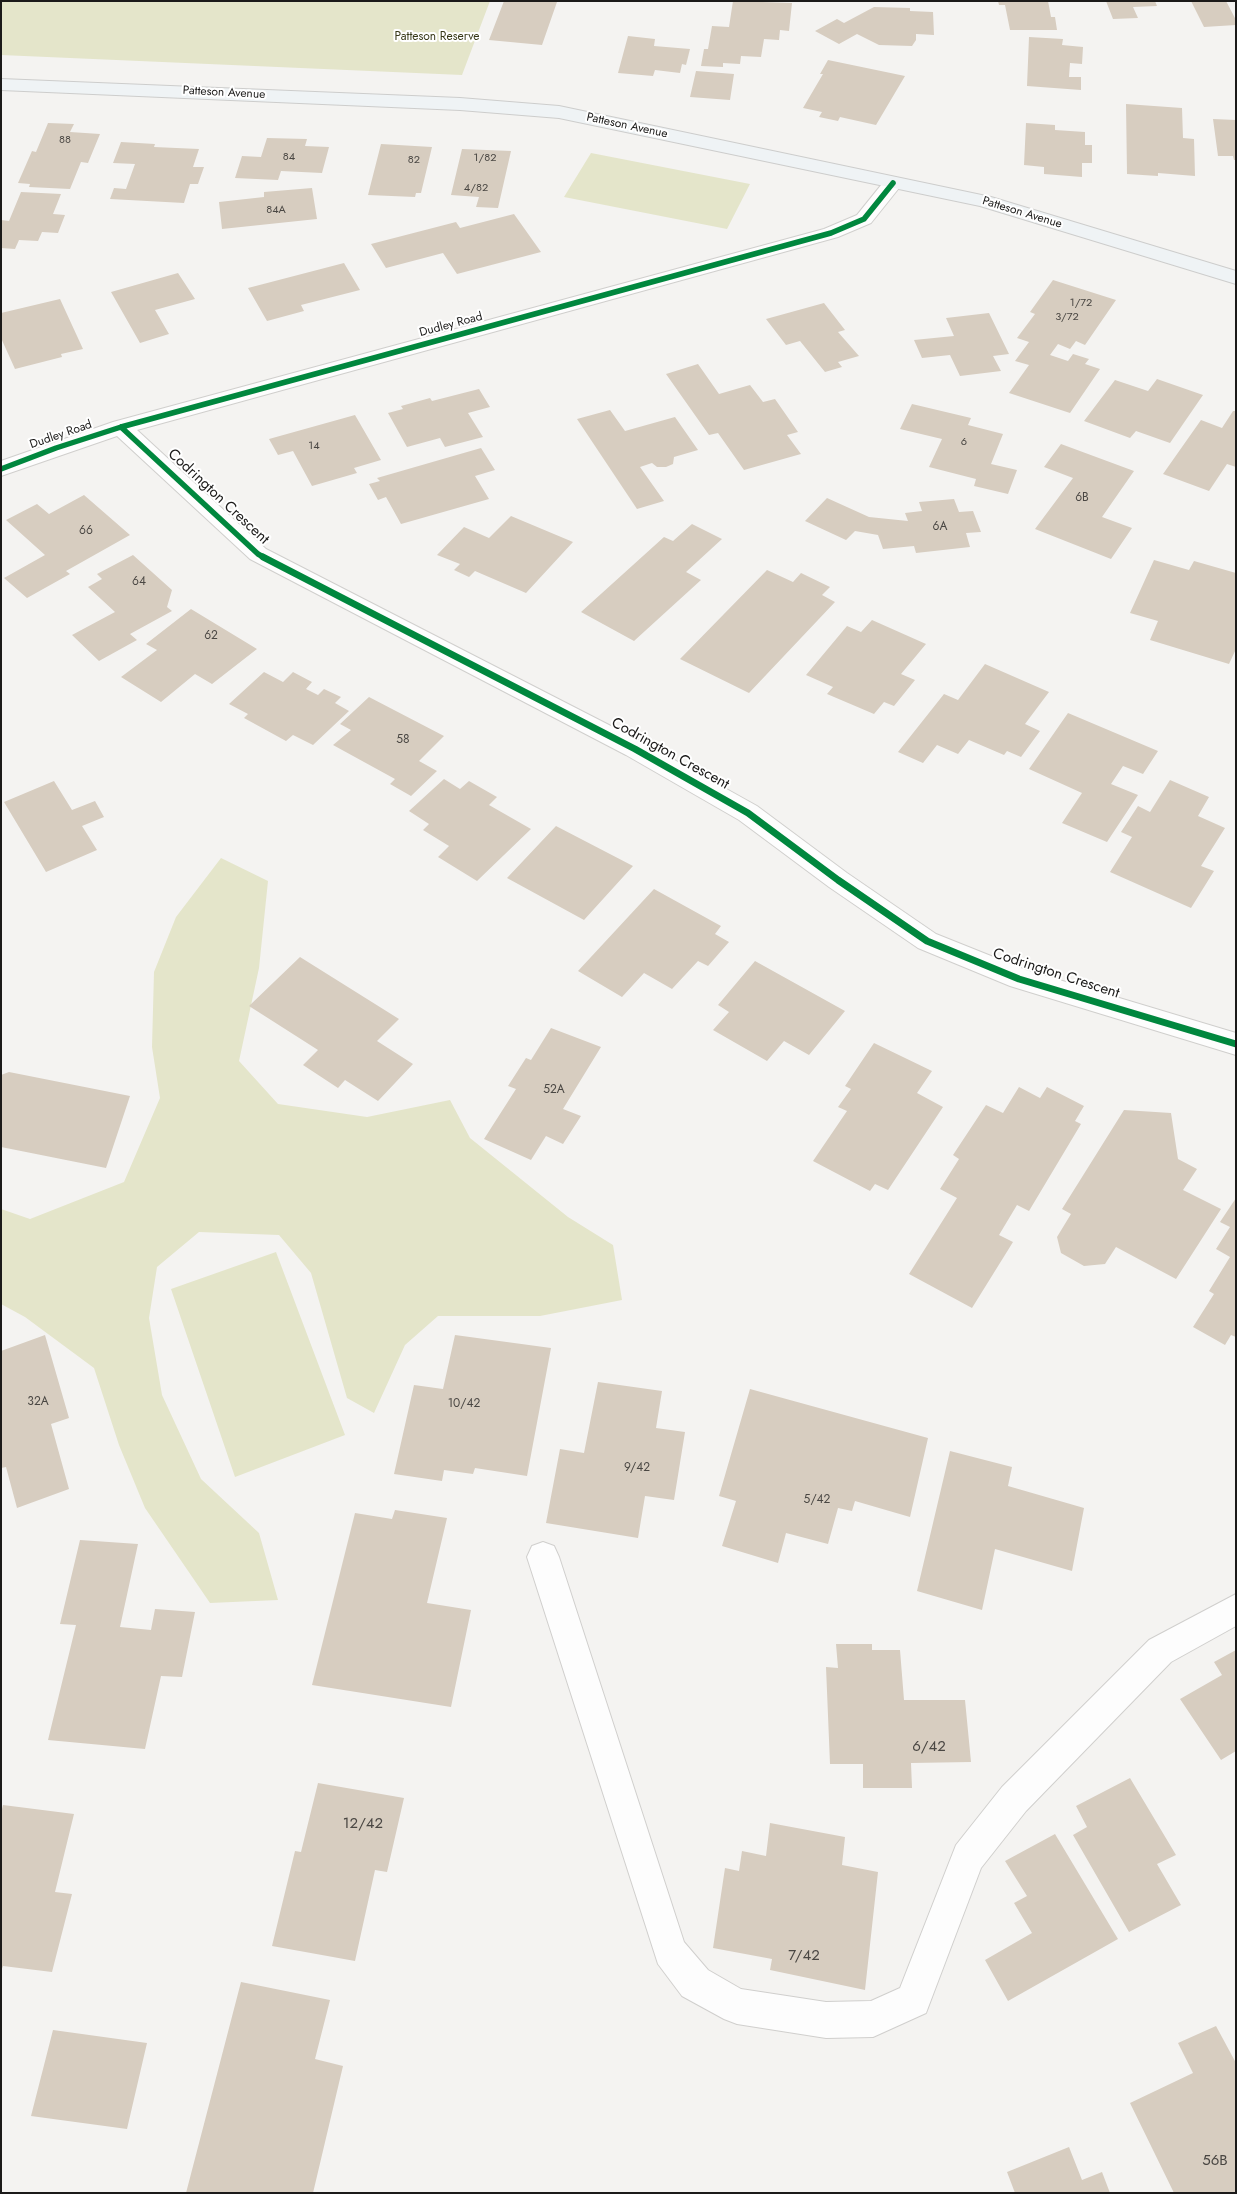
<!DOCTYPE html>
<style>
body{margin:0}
#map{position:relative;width:1237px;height:2194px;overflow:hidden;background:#f4f3f1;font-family:Jost,sans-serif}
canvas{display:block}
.frame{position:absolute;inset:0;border:2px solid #1b1a19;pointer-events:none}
</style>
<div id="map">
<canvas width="1237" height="2194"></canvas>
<div class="frame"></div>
</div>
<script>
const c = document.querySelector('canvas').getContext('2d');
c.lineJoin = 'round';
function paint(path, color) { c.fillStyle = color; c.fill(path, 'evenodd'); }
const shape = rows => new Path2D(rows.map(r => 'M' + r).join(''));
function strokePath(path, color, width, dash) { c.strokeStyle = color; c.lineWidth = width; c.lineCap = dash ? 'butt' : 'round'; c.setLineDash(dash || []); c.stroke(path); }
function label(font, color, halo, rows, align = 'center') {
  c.font = font + ' Jost,sans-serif'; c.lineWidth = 4; c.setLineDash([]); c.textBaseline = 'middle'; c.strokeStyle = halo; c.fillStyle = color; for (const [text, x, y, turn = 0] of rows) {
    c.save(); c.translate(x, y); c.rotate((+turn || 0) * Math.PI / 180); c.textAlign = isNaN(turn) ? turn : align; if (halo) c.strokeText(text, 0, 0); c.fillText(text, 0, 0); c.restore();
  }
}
paint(shape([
 [1,1,490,1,462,75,1,55],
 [591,153,750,184,727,229,564,197],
 [221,858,268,881,259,968,239,1061,278,1104,367,1117,450,1100,470,1138,568,1217,613,1245,622,1300,540,1316,438,1316,405,1345,374,1413,347,1398,311,1273,279,1235,199,1232,157,1267,149,1318,162,1395,201,1479,259,1533,278,1600,210,1603,145,1508,119,1445,94,1368,25,1317,1,1304,1,1209,30,1219,124,1182,160,1098,152,1047,154,972,176,917],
 [276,1252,345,1435,235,1477,171,1289]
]), '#e4e5ca');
paint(shape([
 [504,1,557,2,542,45,489,40],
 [733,1,792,3,789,31,780,30,779,40,764,39,761,57,741,56,740,64,723,63,723,67,701,66,704,49,708,49,712,26,729,27],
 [998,1,1048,1,1051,17,1055,17,1057,30,1010,30,1005,5,999,5],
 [1106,1,1155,1,1157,6,1133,7,1138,18,1113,19],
 [1191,1,1226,1,1236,20,1236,25,1204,27],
 [874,7,910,8,910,11,933,12,934,35,916,34,916,40,912,46,879,45,857,34,839,44,815,31,837,19,844,23],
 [628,36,655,39,654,46,690,49,686,65,682,64,680,73,655,70,653,76,618,73],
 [1029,37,1063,39,1062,45,1083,47,1082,64,1070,63,1069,77,1081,77,1081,90,1027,86],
 [828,60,905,76,876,125,840,117,838,121,819,117,822,112,803,108,823,74,820,74],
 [696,71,734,74,730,100,690,97],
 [1126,104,1182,108,1183,138,1194,139,1195,176,1158,173,1158,176,1127,174],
 [1213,119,1236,120,1236,160,1234,160,1233,156,1218,156],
 [48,123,74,124,70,132,100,134,88,163,81,162,70,189,29,187,30,184,18,183,32,151,36,152],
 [1026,123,1055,125,1055,130,1085,132,1085,145,1092,145,1092,163,1082,163,1082,177,1044,174,1044,167,1024,165],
 [267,138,307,139,305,146,329,147,322,173,281,171,278,180,235,178,242,156,261,157],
 [121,142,155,144,154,147,199,149,193,167,204,167,198,184,190,184,184,203,110,199,114,188,126,189,135,164,113,163],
 [381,144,432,147,421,193,416,193,415,197,368,195],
 [462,149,511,151,498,208,476,207,479,197,451,195],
 [312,188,317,219,222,229,219,202,264,197,264,192],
 [21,192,61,194,53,214,65,215,58,233,42,232,38,241,19,240,15,249,1,248,1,220,9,221],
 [514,214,541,252,457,274,443,253,386,268,371,244,456,222,460,228],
 [344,263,360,290,301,305,304,311,267,321,248,288],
 [178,273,195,299,155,310,169,334,140,343,111,292],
 [1053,280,1116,300,1085,345,1076,341,1070,349,1058,344,1050,355,1068,361,1073,354,1089,359,1085,364,1100,369,1070,413,1009,393,1029,365,1015,361,1029,342,1017,338,1035,314,1030,312],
 [60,299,83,349,61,354,62,357,15,369,1,338,1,313],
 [824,303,845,330,838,332,859,356,838,362,842,367,825,372,800,341,786,345,766,319],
 [989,313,1009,354,993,356,1001,371,960,376,950,355,922,358,914,340,954,336,946,318],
 [698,364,719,394,750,385,763,402,775,399,798,432,787,435,801,454,744,470,718,433,709,435,666,374],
 [1157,379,1203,395,1170,443,1136,431,1130,438,1084,421,1115,380,1148,391],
 [479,389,490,407,468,413,483,437,445,447,440,438,407,447,388,413,403,409,401,406,430,398,432,401],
 [912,404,971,418,968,425,1003,434,991,464,1017,470,1008,494,974,486,976,479,929,467,942,439,900,429],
 [610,410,625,431,675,417,698,450,674,457,673,464,666,467,657,467,652,463,640,467,664,501,637,509,577,419],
 [1233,411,1236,411,1236,467,1227,464,1209,491,1163,474,1201,420,1222,428],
 [355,415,381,460,354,468,357,473,312,486,293,451,278,455,269,439],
 [1061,444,1134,471,1102,517,1132,528,1111,559,1035,529,1073,478,1044,467],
 [481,448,495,470,475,476,489,499,401,524,386,497,378,500,369,484,380,481,377,478],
 [84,495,130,535,66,571,70,574,27,598,4,578,45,555,6,520,37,504,49,514],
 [827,498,869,517,908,521,905,513,922,511,919,502,954,499,959,512,973,511,981,532,966,533,970,547,916,553,914,546,883,549,878,535,855,531,846,540,805,521],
 [511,516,573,542,526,593,475,571,469,577,454,570,460,564,437,555,464,527,489,538],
 [692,524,722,539,686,572,701,580,634,641,581,612,664,537,673,541],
 [133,555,172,590,167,607,172,611,130,634,137,640,99,661,72,635,115,612,88,587,102,579,97,574],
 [1154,560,1189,570,1194,561,1236,573,1236,649,1229,664,1150,640,1158,621,1130,613],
 [767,570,793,582,801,573,830,587,822,595,835,602,749,693,680,659],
 [191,609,257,649,212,684,195,674,161,702,121,677,157,650,146,644],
 [872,620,926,644,901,674,915,680,894,706,884,702,874,714,827,694,833,687,806,675,847,626,861,632],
 [985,664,1049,692,1025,724,1040,731,1021,757,1007,751,1004,755,969,740,958,754,937,745,923,763,898,752,944,694,958,700],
 [264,672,283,682,293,672,312,682,306,689,318,695,324,689,341,697,335,703,349,711,313,745,293,735,286,741,244,718,248,714,229,704],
 [369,697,444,736,419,761,437,771,411,796,390,784,395,779,333,745,351,730,340,724],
 [1068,713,1158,751,1143,774,1123,766,1111,784,1138,795,1107,842,1062,823,1082,793,1029,769],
 [444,779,460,789,469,781,497,797,489,805,531,829,477,881,438,857,449,846,423,830,429,824,409,811],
 [1170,780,1209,797,1198,816,1225,828,1201,866,1214,871,1191,908,1110,872,1132,837,1121,832,1138,806,1150,812],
 [54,781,72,810,95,801,104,817,82,826,97,850,46,872,4,802],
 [556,826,633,866,584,920,507,878],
 [654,889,721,926,715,934,729,942,708,966,698,961,672,989,644,973,622,997,578,971],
 [300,957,399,1019,377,1041,413,1064,378,1101,345,1080,338,1088,303,1065,318,1050,249,1006],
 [755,961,845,1011,809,1055,784,1041,767,1061,713,1030,729,1012,718,1005],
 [551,1028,601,1047,563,1109,581,1116,563,1144,546,1136,531,1160,484,1139,516,1089,508,1086,526,1058,531,1060],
 [874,1043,932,1071,917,1093,943,1107,888,1190,875,1184,870,1191,813,1161,847,1111,838,1107,851,1089,845,1086],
 [9,1072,130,1096,106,1168,1,1147,1,1075],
 [1019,1087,1040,1098,1047,1087,1084,1106,1075,1121,1081,1124,1029,1211,1017,1205,999,1235,1013,1242,972,1308,909,1274,957,1198,940,1189,959,1159,953,1155,986,1105,1003,1113],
 [1124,1110,1171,1113,1178,1159,1197,1169,1183,1190,1221,1209,1176,1279,1116,1247,1105,1264,1084,1266,1061,1253,1057,1237,1071,1214,1062,1209],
 [1236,1198,1236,1337,1231,1335,1225,1345,1193,1327,1214,1294,1209,1291,1230,1257,1216,1249,1230,1227,1220,1222],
 [45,1335,69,1418,51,1424,69,1489,17,1508,6,1467,1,1468,1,1351],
 [455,1335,551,1348,527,1476,475,1468,473,1474,444,1470,442,1481,394,1474,414,1385,443,1389],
 [598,1382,662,1391,656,1428,685,1432,674,1500,645,1496,638,1538,546,1523,560,1449,584,1453],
 [750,1389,928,1438,910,1517,855,1501,852,1511,838,1508,828,1544,786,1533,778,1563,722,1546,736,1501,719,1496],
 [950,1451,1012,1467,1008,1486,1084,1508,1072,1571,995,1549,982,1610,917,1591],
 [395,1510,447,1518,427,1603,471,1610,451,1707,312,1685,355,1513,392,1519],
 [80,1540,138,1544,120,1627,151,1630,155,1609,195,1612,182,1677,161,1676,145,1749,48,1740,76,1625,60,1624],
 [836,1644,872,1644,872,1650,900,1650,904,1700,965,1700,971,1762,911,1763,912,1788,863,1788,863,1764,830,1764,826,1667,838,1668],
 [1236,1650,1236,1751,1221,1760,1180,1699,1222,1675,1214,1662],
 [1130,1778,1176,1855,1157,1864,1181,1905,1129,1932,1073,1835,1087,1827,1076,1806],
 [318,1783,404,1798,387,1872,375,1870,355,1961,272,1946,295,1851,301,1852],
 [3,1805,74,1814,55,1892,72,1894,52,1972,3,1966,1,1971,1,1813],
 [770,1823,845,1837,842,1865,878,1872,865,1990,770,1970,772,1959,713,1948,725,1868,739,1871,742,1851,766,1856],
 [1055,1834,1118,1939,1008,2001,985,1960,1032,1933,1014,1903,1027,1896,1005,1861],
 [241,1982,330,2000,315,2059,343,2066,313,2193,186,2193],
 [1216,2026,1236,2063,1236,2193,1174,2193,1130,2103,1193,2073,1178,2043],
 [53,2030,147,2043,127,2129,31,2116],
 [1069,2147,1082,2180,1102,2172,1110,2193,1015,2193,1007,2172]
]), '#d7cdc0');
const minor = shape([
 [893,177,900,179,903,183,871,223,838,237,137,430,266,549,644,743,757,806,847,873,936,934,1026,970,1236,1033,1236,1055,1010,986,918,948,829,887,739,820,626,755,250,559,117,436,1,476,1,461,113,422,824,229,857,215,886,179,893,177],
 [543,1542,554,1546,559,1557,684,1942,708,1970,741,1989,826,2002,871,2001,900,1988,956,1845,1002,1787,1149,1640,1236,1594,1236,1626,1171,1662,1026,1811,981,1868,926,2013,873,2037,826,2038,737,2024,724,2019,682,1996,658,1964,527,1557,532,1546,543,1542]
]);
const major = shape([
 [1,79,460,98,559,106,991,197,1236,271,1236,284,980,206,559,118,460,110,1,90,1,79]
]);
strokePath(minor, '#d0cfcd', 2);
strokePath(major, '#cdcdcc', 2);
paint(minor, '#fdfdfd');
paint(major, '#eff3f5');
strokePath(shape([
 [121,427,258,554,265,558],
 [1,469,56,448,121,427,831,233,864,219,893,183]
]), '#00873e', 5.5);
strokePath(shape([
 [263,557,635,749,748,813,838,880,927,941,1019,979,1236,1044]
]), '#00873e', 7);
label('11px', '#4a4743', null, [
 ["88",65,140],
 ["84",289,157],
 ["1/82",485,158],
 ["82",414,160],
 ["4/82",476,188],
 ["84A",276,210],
 ["1/72",1081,303],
 ["3/72",1067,317],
 ["6",964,442],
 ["14",314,446]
]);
label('12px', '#373817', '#fff', [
 ["Patteson Reserve",437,37]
]);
label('12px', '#1b1a19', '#fff', [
 ["Patteson Avenue",224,93,3],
 ["Patteson Avenue",627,126,12],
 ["Patteson Avenue",1022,213,17],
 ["Dudley Road",451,325,-15],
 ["Dudley Road",61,435,-19]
]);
label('12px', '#4a4743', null, [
 ["6B",1082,498],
 ["6A",940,527],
 ["66",86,531],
 ["64",139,582],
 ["62",211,636],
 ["58",403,740],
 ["52A",554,1090],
 ["32A",38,1402],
 ["10/42",464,1404],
 ["9/42",637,1468],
 ["5/42",817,1500]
]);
label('15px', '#1b1a19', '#fff', [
 ["Codrington Crescent",218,497,43],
 ["Codrington Crescent",670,754,29],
 ["Codrington Crescent",1056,974,18]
]);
label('15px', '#4a4743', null, [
 ["6/42",929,1747],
 ["12/42",363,1824],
 ["7/42",804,1956],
 ["56B",1215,2161]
]);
</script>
